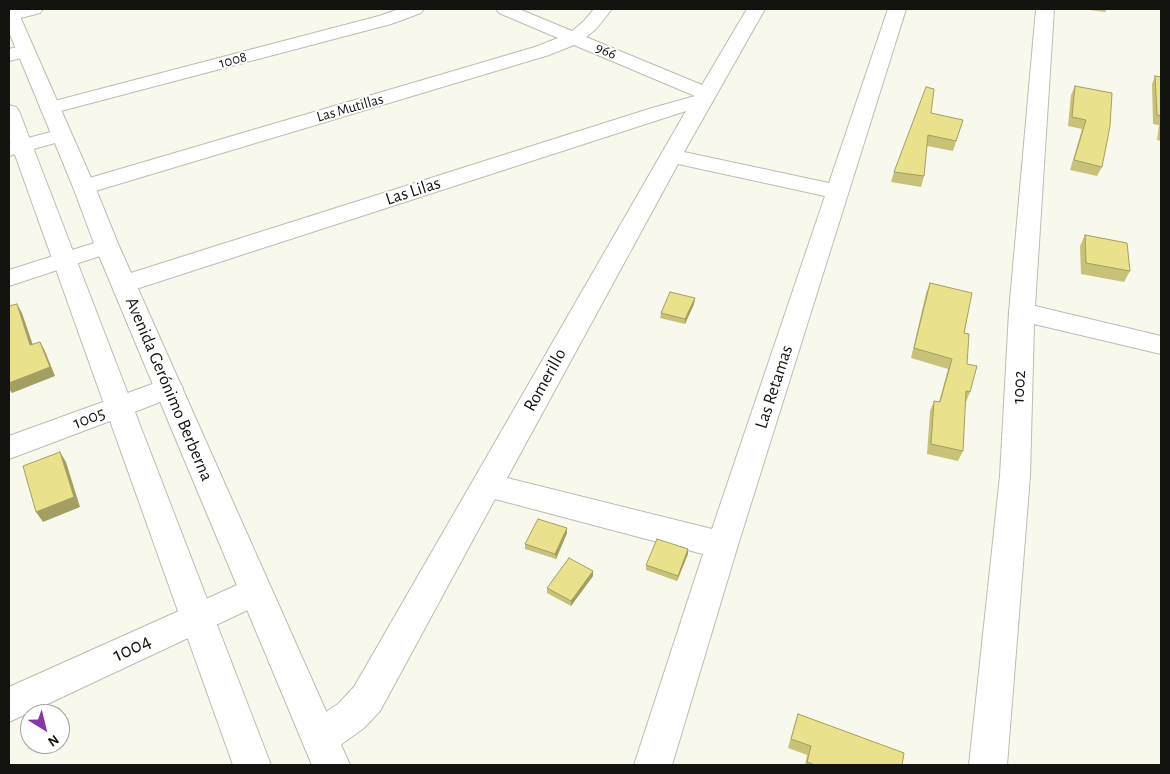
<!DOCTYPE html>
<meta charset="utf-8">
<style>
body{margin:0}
#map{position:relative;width:1170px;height:774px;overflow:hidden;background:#f9f8ed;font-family:"Alegreya Sans",sans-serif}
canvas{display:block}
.frame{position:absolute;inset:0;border:10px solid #13130f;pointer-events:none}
.north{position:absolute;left:20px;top:704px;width:50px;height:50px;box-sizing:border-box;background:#fff;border:1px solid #a1a19f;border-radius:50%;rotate:144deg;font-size:14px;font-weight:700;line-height:20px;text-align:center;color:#13130f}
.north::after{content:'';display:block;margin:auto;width:18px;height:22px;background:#8638a9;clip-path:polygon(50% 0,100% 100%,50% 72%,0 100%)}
</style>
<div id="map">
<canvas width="1170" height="774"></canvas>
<div class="frame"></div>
<div class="north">N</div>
</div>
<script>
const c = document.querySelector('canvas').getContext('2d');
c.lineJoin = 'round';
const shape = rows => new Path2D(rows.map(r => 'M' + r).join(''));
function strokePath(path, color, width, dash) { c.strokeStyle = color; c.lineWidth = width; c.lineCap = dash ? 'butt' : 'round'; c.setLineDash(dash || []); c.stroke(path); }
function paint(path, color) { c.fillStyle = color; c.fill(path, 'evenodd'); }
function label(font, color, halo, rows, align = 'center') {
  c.font = font + ' "Alegreya Sans",sans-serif'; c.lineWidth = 4; c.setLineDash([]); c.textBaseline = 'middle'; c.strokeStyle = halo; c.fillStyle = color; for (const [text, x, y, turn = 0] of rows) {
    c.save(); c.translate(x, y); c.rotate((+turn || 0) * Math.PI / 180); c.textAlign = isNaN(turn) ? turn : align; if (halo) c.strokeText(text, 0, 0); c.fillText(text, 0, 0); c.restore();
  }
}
const street = shape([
 [16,9,43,9,40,13,9,21,9,11,16,9],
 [399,9,424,9,421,13,391,24,57,112,50,114,43,112,40,108,43,104,379,16,399,9],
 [496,9,519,9,572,31,584,21,594,9,612,9,596,29,586,37,702,85,747,9,765,9,684,152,829,183,888,9,906,9,738,545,672,765,634,765,703,554,495,499,380,711,364,728,332,751,319,756,306,751,301,738,306,725,338,704,354,687,686,111,133,290,124,292,115,290,112,284,115,278,652,108,695,96,574,45,549,55,92,192,84,194,76,192,73,187,76,182,535,47,558,38,499,13,496,9],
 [678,164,825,196,712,529,507,478,678,164],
 [1036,9,1054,9,1035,306,1161,336,1161,354,1034,324,1030,476,1007,765,969,765,1000,476,1009,312,1036,9],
 [26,45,33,47,35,51,33,55,9,61,9,49,26,45],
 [62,129,69,131,72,135,69,139,9,156,9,143,62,129],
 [107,239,115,241,119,246,115,251,9,286,9,270,107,239],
 [169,378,179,381,183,388,179,395,9,459,9,436,169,378],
 [255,577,267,581,271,591,267,601,9,722,9,687,255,577]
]);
const secondary = shape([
 [9,9,16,9,18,12,95,187,119,246,350,765,312,765,95,246,73,187,9,32,9,9],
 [9,105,16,107,19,111,271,765,233,765,9,138,9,105]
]);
strokePath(street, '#bdbcb1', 2);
strokePath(secondary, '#bdbcb1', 2);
paint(street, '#fff');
paint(secondary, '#fff');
paint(shape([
 [1082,9,1107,9,1105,12],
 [1155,76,1161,77,1161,141,1157,140,1159,125,1153,124,1152,84],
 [1075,86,1102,167,1097,176,1070,170,1082,129,1068,126,1071,95],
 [931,113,963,120,953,151,927,146,924,176,921,187,891,182,894,172],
 [1085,235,1130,271,1124,282,1081,274,1080,246],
 [930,283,964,333,970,392,966,402,965,402,963,451,958,461,927,454,930,411,934,401,939,402,948,369,911,358,926,293],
 [695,298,694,304,685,324,660,318,661,313],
 [567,533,556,559,525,549,525,544],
 [688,549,688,554,677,581,646,570,646,565],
 [593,576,571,606,547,593,547,588],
 [798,714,902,765,805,765,807,755,788,748,795,723]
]), '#c8c278');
paint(shape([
 [695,298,694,304,685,324,685,319],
 [17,304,22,313,36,354,30,345],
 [40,342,45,351,55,376,12,393,9,389,9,383],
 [60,452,66,462,80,507,43,522,36,512],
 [567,528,567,533,556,559,555,554],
 [688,549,688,554,677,581,678,576],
 [593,571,593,576,571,606,571,601]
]), '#a39e62');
const building = shape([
 [1155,76,1161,77,1161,116,1157,115,1155,76],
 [1075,86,1112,93,1110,126,1102,167,1074,160,1086,120,1072,117,1075,86],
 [926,87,934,89,931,113,963,120,956,141,928,135,924,176,894,172,926,87],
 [1085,235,1127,243,1130,271,1086,263,1085,235],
 [930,283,972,293,964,333,969,334,967,364,977,366,970,392,966,391,963,451,931,444,934,401,940,402,952,359,914,348,930,283],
 [670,292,695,298,685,319,661,313,670,292],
 [17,304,30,345,40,342,50,367,9,383,9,306,17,304],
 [60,452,74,497,36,512,23,466,60,452],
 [538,519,567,528,555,554,525,544,538,519],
 [657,539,688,549,678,576,646,565,657,539],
 [569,558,593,571,571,601,547,588,569,558],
 [798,714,904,753,902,765,815,765,807,762,811,746,791,739,798,714]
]);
paint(building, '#e9e18c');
strokePath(building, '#a39e62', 1);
label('15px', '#13130f', '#fff', [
 ["966",606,51,23],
 ["1008",233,60,-15],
 ["Las Mutillas",350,108,-16]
]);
label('18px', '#13130f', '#fff', [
 ["Las Lilas",413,191,-18],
 ["Romerillo",545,380,-61],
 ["Las Retamas",774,387,-72],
 ["1002",1019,387,-87],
 ["Avenida Gerónimo Berberna",169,389,67],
 ["1005",89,418,-21]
]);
label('21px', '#13130f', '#fff', [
 ["1004",132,648,-25]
]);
</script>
